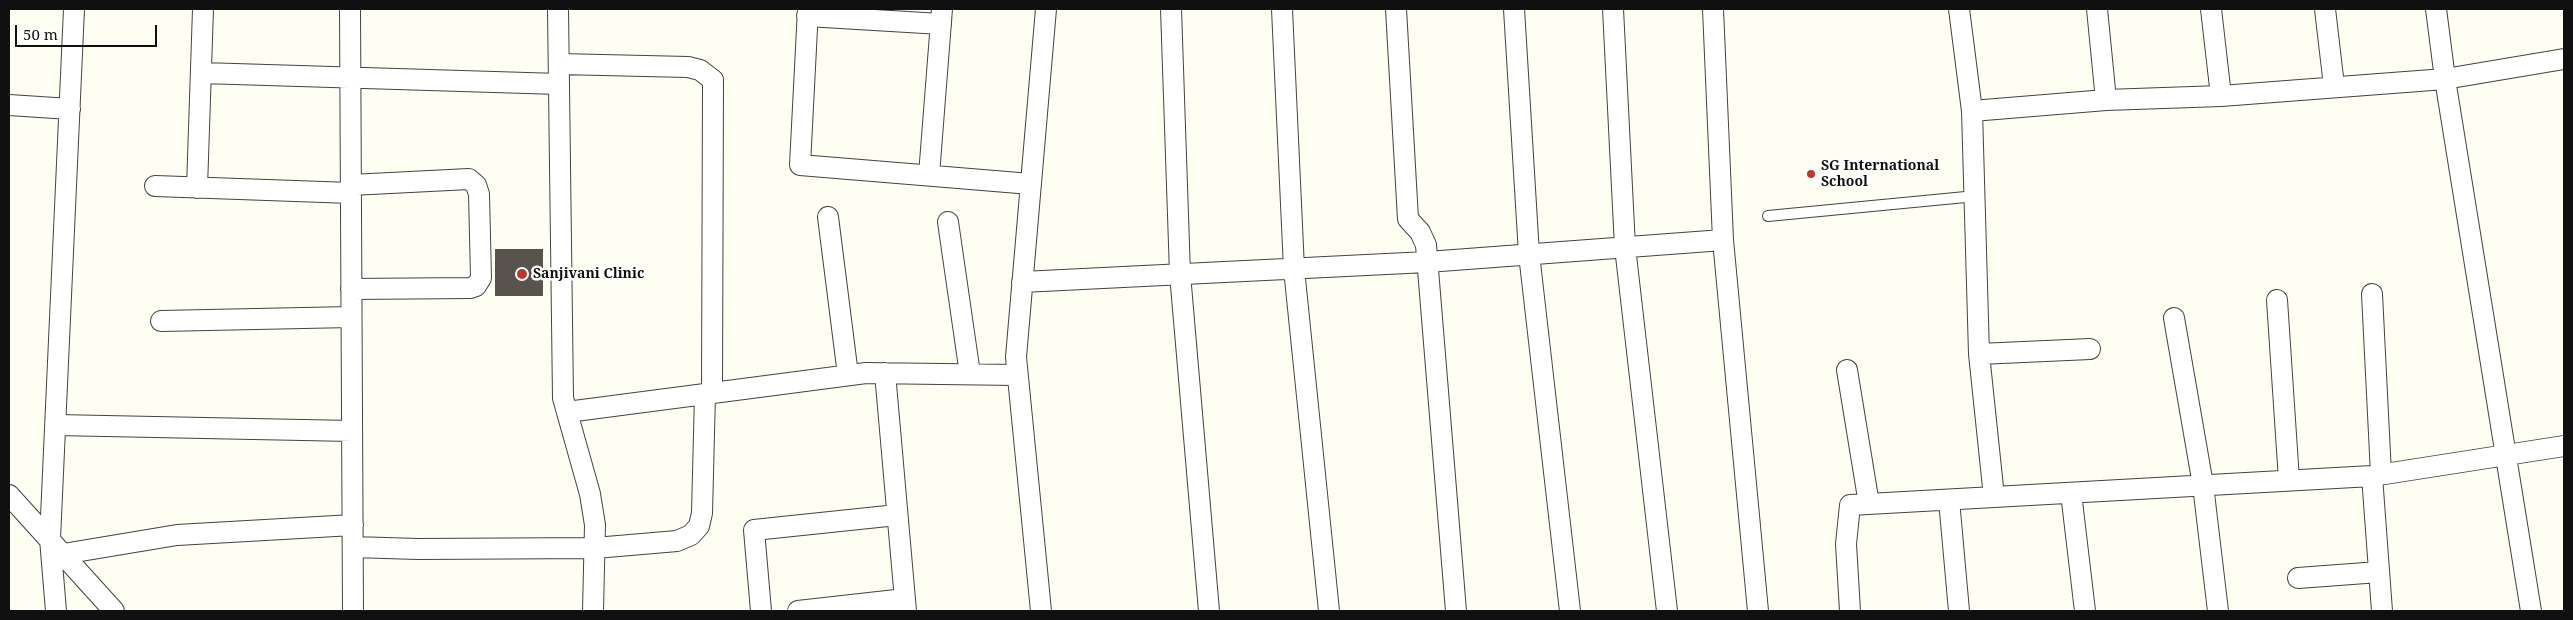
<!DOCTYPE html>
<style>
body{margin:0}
#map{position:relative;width:2573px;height:620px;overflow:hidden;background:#fefef3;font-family:"Noto Serif",serif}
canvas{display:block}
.frame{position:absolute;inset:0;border:10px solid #101010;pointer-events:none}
.scale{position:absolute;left:15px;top:25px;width:142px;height:22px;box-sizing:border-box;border:2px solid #101010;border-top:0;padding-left:6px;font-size:15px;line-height:18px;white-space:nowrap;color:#101010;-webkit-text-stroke:4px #fff;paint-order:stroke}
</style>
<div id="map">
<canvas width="2573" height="620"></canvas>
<div class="frame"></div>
<div class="scale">50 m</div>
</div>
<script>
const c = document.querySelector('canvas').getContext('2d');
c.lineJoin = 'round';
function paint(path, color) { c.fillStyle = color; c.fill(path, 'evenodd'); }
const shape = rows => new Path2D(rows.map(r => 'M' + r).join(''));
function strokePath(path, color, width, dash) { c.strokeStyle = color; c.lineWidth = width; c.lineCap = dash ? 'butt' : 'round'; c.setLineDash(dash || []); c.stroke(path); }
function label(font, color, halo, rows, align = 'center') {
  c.font = font + ' "Noto Serif",serif'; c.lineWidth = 5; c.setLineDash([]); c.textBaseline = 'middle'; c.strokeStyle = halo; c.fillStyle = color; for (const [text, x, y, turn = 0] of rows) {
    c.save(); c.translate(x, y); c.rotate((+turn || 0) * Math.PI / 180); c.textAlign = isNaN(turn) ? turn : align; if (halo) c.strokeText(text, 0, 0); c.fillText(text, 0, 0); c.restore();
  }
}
paint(shape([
 [495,249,543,249,543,296,495,296]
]), '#58534c');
const lane = shape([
 [1768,216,1976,196]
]);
const street = shape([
 [350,9,353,611],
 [558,9,563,398,590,494,595,525,593,611],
 [808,9,800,165,1031,184],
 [1171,9,1180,274,1209,611],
 [1282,9,1294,269,1329,611],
 [1396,9,1408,219,1420,232,1426,245,1456,611],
 [1514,9,1529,254,1570,611],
 [1613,9,1625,247,1667,611],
 [1713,9,1723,240,1758,611],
 [1959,9,1972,111,1979,354,1994,497],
 [2097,9,2106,100],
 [2211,9,2221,96],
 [2325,9,2334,86],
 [2436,9,2445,79,2531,611],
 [807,16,941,24],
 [559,64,688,67,700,70,713,80,712,393],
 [202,73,559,84],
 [9,105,70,109],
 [1972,111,2106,100,2221,96,2445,79,2564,59],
 [929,175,942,9],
 [351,185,469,179,476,185,479,194,481,278,476,286,470,288,351,289],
 [155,186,351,193],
 [197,188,203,9],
 [828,217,848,375],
 [948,222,970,374],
 [1022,282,1427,262,1723,240],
 [2372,294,2381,474],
 [2277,300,2289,480],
 [2174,318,2203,485,2218,611],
 [161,321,351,317],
 [1979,354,2090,349],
 [1847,370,1869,504],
 [885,373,906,611],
 [567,412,866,373,1017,375],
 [56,425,352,431],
 [2372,476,2382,611],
 [2071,493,2085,611],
 [9,495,114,611],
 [1949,500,1959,611],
 [353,547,418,549,595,548,677,541,691,535,699,526,702,513,705,394],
 [63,554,177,535,353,525],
 [2298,578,2379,572],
 [56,611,50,539,74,9],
 [761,611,754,530,897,515],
 [798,611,905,599],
 [1041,611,1016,357,1046,9],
 [1850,611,1846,544,1850,505,2372,476,2564,446]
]);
strokePath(lane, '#434343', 12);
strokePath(street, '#434343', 22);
strokePath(lane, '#fff', 10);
strokePath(street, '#fff', 20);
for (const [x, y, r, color] of [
 [1811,174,5,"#bb392c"],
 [522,274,6,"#bb392c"]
]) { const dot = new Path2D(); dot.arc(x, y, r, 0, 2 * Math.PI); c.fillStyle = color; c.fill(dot); strokePath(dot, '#fff', 2); }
label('bold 14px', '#101010', '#fff', [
 ["SG International",1821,166],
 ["School",1821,182],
 ["Sanjivani Clinic",533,274]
], 'left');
</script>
